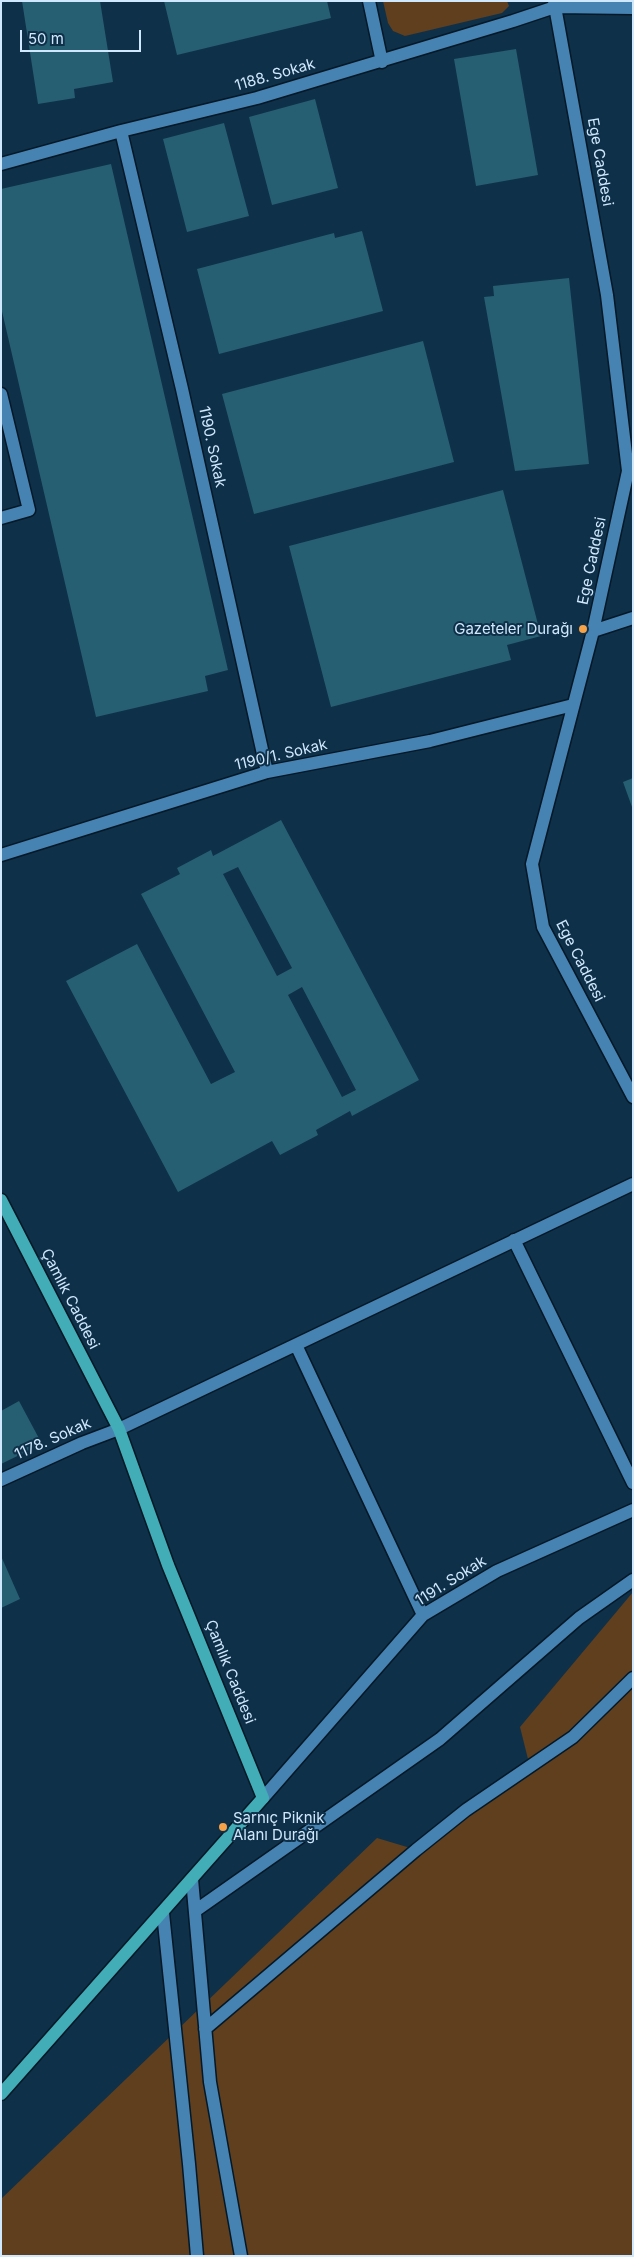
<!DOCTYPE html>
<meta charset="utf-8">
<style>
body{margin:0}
#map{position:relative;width:634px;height:2257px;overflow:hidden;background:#0f3049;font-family:Inter,sans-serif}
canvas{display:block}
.frame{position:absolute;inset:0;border:2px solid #cfe8fd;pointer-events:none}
.scale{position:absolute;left:20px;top:30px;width:121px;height:22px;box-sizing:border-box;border:2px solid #cfe8fd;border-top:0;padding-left:6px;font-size:15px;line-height:18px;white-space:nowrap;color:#cfe8fd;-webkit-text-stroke:4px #0f3049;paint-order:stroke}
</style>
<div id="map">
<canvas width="634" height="2257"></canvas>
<div class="frame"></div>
<div class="scale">50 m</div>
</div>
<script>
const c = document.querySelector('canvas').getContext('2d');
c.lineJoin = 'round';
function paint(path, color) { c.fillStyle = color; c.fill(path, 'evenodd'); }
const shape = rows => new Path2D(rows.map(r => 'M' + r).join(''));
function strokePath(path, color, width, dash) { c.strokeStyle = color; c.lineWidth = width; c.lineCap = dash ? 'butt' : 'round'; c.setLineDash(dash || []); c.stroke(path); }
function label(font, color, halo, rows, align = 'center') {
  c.font = font + ' Inter,sans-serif'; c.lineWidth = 4; c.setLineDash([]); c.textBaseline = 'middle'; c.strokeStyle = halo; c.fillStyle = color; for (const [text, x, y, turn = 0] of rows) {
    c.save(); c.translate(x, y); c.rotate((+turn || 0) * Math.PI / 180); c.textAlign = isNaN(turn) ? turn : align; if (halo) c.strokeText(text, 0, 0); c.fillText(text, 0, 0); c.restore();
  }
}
paint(shape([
 [383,1,507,1,509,6,502,13,405,36,393,31,388,23],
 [633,1592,633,2256,1,2256,1,2199,377,1838,417,1850,530,1767,520,1727]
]), '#5f3f1e');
paint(shape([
 [22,1,100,1,113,82,74,89,75,98,38,104],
 [164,1,327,1,331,18,177,55],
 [516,49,538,175,476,186,454,59],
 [315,99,338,188,272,205,249,117],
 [224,123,249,216,187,232,163,139],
 [111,164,228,670,205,676,208,691,96,717,1,307,1,189],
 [362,231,383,311,219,354,197,269,334,233,335,238],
 [569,278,589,464,515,471,484,297,494,296,493,286],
 [423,341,454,462,254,514,222,394],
 [503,490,541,636,507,645,511,660,331,707,289,546],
 [633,778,633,807,632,807,623,782],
 [281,820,419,1080,352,1116,350,1111,316,1130,318,1135,280,1155,272,1141,178,1192,66,981,137,944,211,1084,235,1072,141,894,180,874,177,868,211,850,213,856],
 [238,867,292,968,277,976,223,874],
 [302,987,356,1090,342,1097,288,995],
 [19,1401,42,1444,1,1464,1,1411],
 [1,1556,20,1599,1,1608]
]), '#265f72');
const minor = shape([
 [369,1,382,62],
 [554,1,607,295,628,471,593,631,532,864,543,927,633,1097],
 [121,131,182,389,267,772],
 [1,164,121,131,257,98,513,21,555,7,633,8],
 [1,394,29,510,1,518],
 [593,631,633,618],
 [1,855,267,772,430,741,573,705],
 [514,1240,633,1483],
 [296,1345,423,1615],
 [1,1480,82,1443,119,1429,633,1184],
 [263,1798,423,1615,497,1571,633,1510],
 [192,1879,210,2082,241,2256],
 [195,1911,440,1739,579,1618,633,1580],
 [163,1913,189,2164,197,2256],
 [205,2029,416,1850,466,1810,573,1737,633,1678]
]);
const major = shape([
 [1,1200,119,1429,168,1565,263,1798,1,2094]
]);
strokePath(minor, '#051826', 15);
strokePath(major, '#051826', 15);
strokePath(minor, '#4683b3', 12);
strokePath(major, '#42acb7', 12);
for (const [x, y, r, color] of [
 [583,629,5,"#f6a248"],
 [223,1827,5,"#f6a248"]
]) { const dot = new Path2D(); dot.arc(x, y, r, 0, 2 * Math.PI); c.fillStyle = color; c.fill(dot); strokePath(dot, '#0f3049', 2); }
label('15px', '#cfe8fd', '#0f3049', [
 ["1188. Sokak",275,75,-16],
 ["Ege Caddesi",600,162,80],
 ["1190. Sokak",212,447,78],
 ["Ege Caddesi",592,561,-78],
 ["1190/1. Sokak",281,755,-13],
 ["Ege Caddesi",580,961,63],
 ["Çamlık Caddesi",70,1299,63],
 ["1178. Sokak",53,1439,-24],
 ["1191. Sokak",451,1581,-32],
 ["Çamlık Caddesi",230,1672,68]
]);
label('15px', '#cfe8fd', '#0f3049', [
 ["Gazeteler Durağı",573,629],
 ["Sarnıç Piknik",233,1818,"left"],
 ["Alanı Durağı",233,1835,"left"]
], 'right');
</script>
